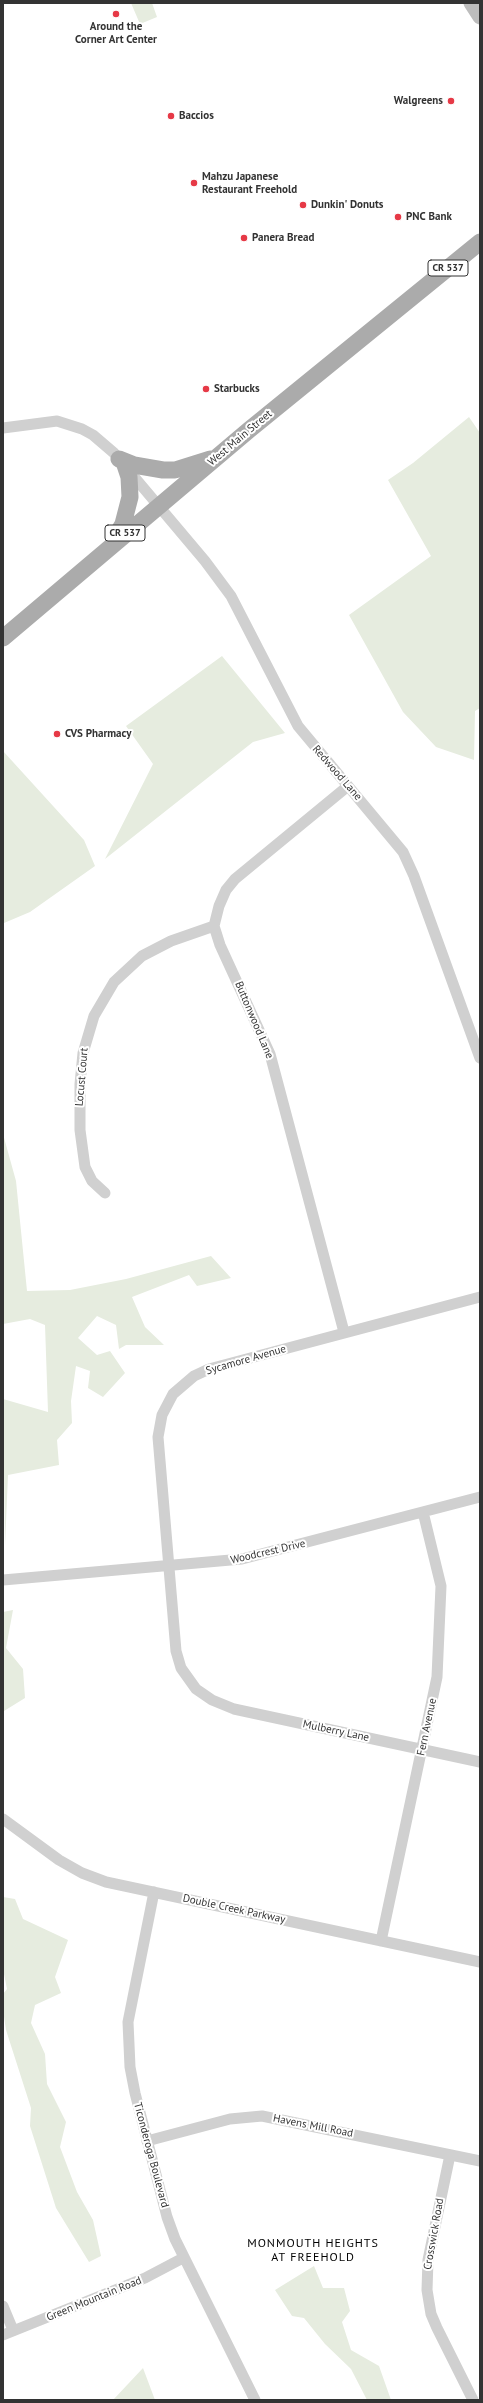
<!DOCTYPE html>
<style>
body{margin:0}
#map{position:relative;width:483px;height:2403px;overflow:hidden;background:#fff;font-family:"PT Sans",sans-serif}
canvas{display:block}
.frame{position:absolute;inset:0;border:4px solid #333;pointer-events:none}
</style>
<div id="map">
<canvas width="483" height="2403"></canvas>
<div class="frame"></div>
</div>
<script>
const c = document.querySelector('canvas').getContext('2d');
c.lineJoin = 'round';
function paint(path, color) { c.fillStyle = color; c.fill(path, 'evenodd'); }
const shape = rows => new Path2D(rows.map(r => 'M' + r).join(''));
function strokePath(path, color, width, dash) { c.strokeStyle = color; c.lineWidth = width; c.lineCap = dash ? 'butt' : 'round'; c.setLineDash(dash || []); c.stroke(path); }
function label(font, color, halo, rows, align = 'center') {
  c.font = font + ' "PT Sans",sans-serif'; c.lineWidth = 4; c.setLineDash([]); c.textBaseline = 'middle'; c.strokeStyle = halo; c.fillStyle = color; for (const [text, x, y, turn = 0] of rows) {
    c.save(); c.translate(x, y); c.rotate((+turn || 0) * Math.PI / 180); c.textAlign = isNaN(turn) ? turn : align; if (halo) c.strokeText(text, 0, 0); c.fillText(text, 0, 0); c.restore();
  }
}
paint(shape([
 [131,3,152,3,157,17,140,24],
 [469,417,480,433,480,708,475,711,474,760,436,747,403,712,349,615,431,556,388,480,413,463],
 [222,656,285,733,253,742,105,859,153,764,126,726],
 [3,751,84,840,95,866,30,912,4,923,3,930],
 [3,1134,16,1181,27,1291,70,1290,126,1279,211,1256,231,1278,197,1286,189,1275,132,1297,145,1327,164,1345,126,1345,119,1349,116,1325,97,1316,78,1338,97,1355,110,1351,125,1373,103,1397,88,1388,90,1371,76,1366,71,1401,72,1423,57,1440,59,1465,8,1475,5,1546,3,1399,48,1412,45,1325,30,1319,3,1324],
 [13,1610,6,1648,23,1669,25,1698,4,1711,3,1722,3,1612],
 [3,1897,15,1899,23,1919,68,1940,55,1977,61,1993,35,2005,31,2023,45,2054,47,2084,66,2122,60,2147,77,2192,93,2220,101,2256,89,2262,56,2208,30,2126,31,2108,6,2030,3,2010,3,1994,7,1989,3,1969],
 [314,2266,323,2288,344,2288,350,2311,342,2322,351,2350,379,2366,391,2400,367,2400,351,2369,325,2344,304,2318,292,2316,275,2290],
 [143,2368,155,2400,113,2400]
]), '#e6ecdf');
strokePath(shape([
 [3,428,57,421,82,429,93,435,114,453,205,561,231,596,298,726,403,852,414,876,480,1058],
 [105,1193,92,1181,85,1167,80,1130,80,1084,83,1053,94,1016,114,982,142,956,171,941,214,926],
 [480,1297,209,1369,194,1376,173,1394,162,1415,158,1437,176,1651,181,1668,196,1689,212,1700,234,1709,480,1762],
 [344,1332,270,1054,220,945,214,926,219,906,226,890,235,879,348,786],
 [3,1580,242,1559,480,1497],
 [3,1819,59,1860,82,1873,106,1882,480,1962],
 [154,1892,128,2022,130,2067,135,2093,167,2217,175,2239,255,2400],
 [381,1941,437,1677,441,1586,423,1512],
 [147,2141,230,2119,262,2116,480,2161],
 [450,2155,428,2260,427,2290,431,2314,437,2328,473,2400],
 [3,2306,13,2330],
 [3,2335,145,2278,183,2258]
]), '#d0d0d0', 11);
strokePath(shape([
 [471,3,480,17]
]), '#bdbdbd', 15);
strokePath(shape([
 [119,459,134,465,163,470,175,470,210,459],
 [114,539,123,524,130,497,129,477,125,465],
 [3,638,249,430,480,242]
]), '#ababab', 17);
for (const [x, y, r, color] of [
 [116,14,4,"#e63946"],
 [451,101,4,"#e63946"],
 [171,116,4,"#e63946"],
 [194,183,4,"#e63946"],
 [303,205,4,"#e63946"],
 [398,217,4,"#e63946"],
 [244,238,4,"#e63946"],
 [206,389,4,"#e63946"],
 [57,734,4,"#e63946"]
]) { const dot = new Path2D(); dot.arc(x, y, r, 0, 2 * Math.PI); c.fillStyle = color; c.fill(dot); strokePath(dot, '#fff', 1.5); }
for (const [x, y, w] of [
 [448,268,40],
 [125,533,40]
]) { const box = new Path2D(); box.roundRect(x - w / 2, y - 8, w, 16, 3); c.fillStyle = '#fff'; c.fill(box); strokePath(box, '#333', 1); }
label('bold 10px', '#333', null, [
 ["CR 537",448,268],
 ["CR 537",125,533]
]);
label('bold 11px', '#333', '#fff', [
 ["Around the",116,27,"center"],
 ["Corner Art Center",116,40,"center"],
 ["Walgreens",443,101,"right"],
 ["Baccios",179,116],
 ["Mahzu Japanese",202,177],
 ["Restaurant Freehold",202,190],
 ["Dunkin' Donuts",311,205],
 ["PNC Bank",406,217],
 ["Panera Bread",252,238],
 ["Starbucks",214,389],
 ["CVS Pharmacy",65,734]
], 'left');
label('11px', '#333', '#fff', [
 ["West Main Street",240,438,-40],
 ["Redwood Lane",337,773,49],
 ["Buttonwood Lane",254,1020,67],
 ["Locust Court",82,1077,-85],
 ["Sycamore Avenue",246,1360,-16],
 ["Woodcrest Drive",268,1552,-13],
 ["Fern Avenue",427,1727,-78],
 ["Mulberry Lane",336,1731,12],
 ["Double Creek Parkway",234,1909,12],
 ["Havens Mill Road",313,2126,11],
 ["Ticonderoga Boulevard",151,2155,75],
 ["Crosswick Road",434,2234,-80],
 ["Green Mountain Road",94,2299,-22]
]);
c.letterSpacing = '1px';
label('12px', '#000', '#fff', [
 ["MONMOUTH HEIGHTS",313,2244],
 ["AT FREEHOLD",313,2258]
]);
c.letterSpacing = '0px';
</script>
